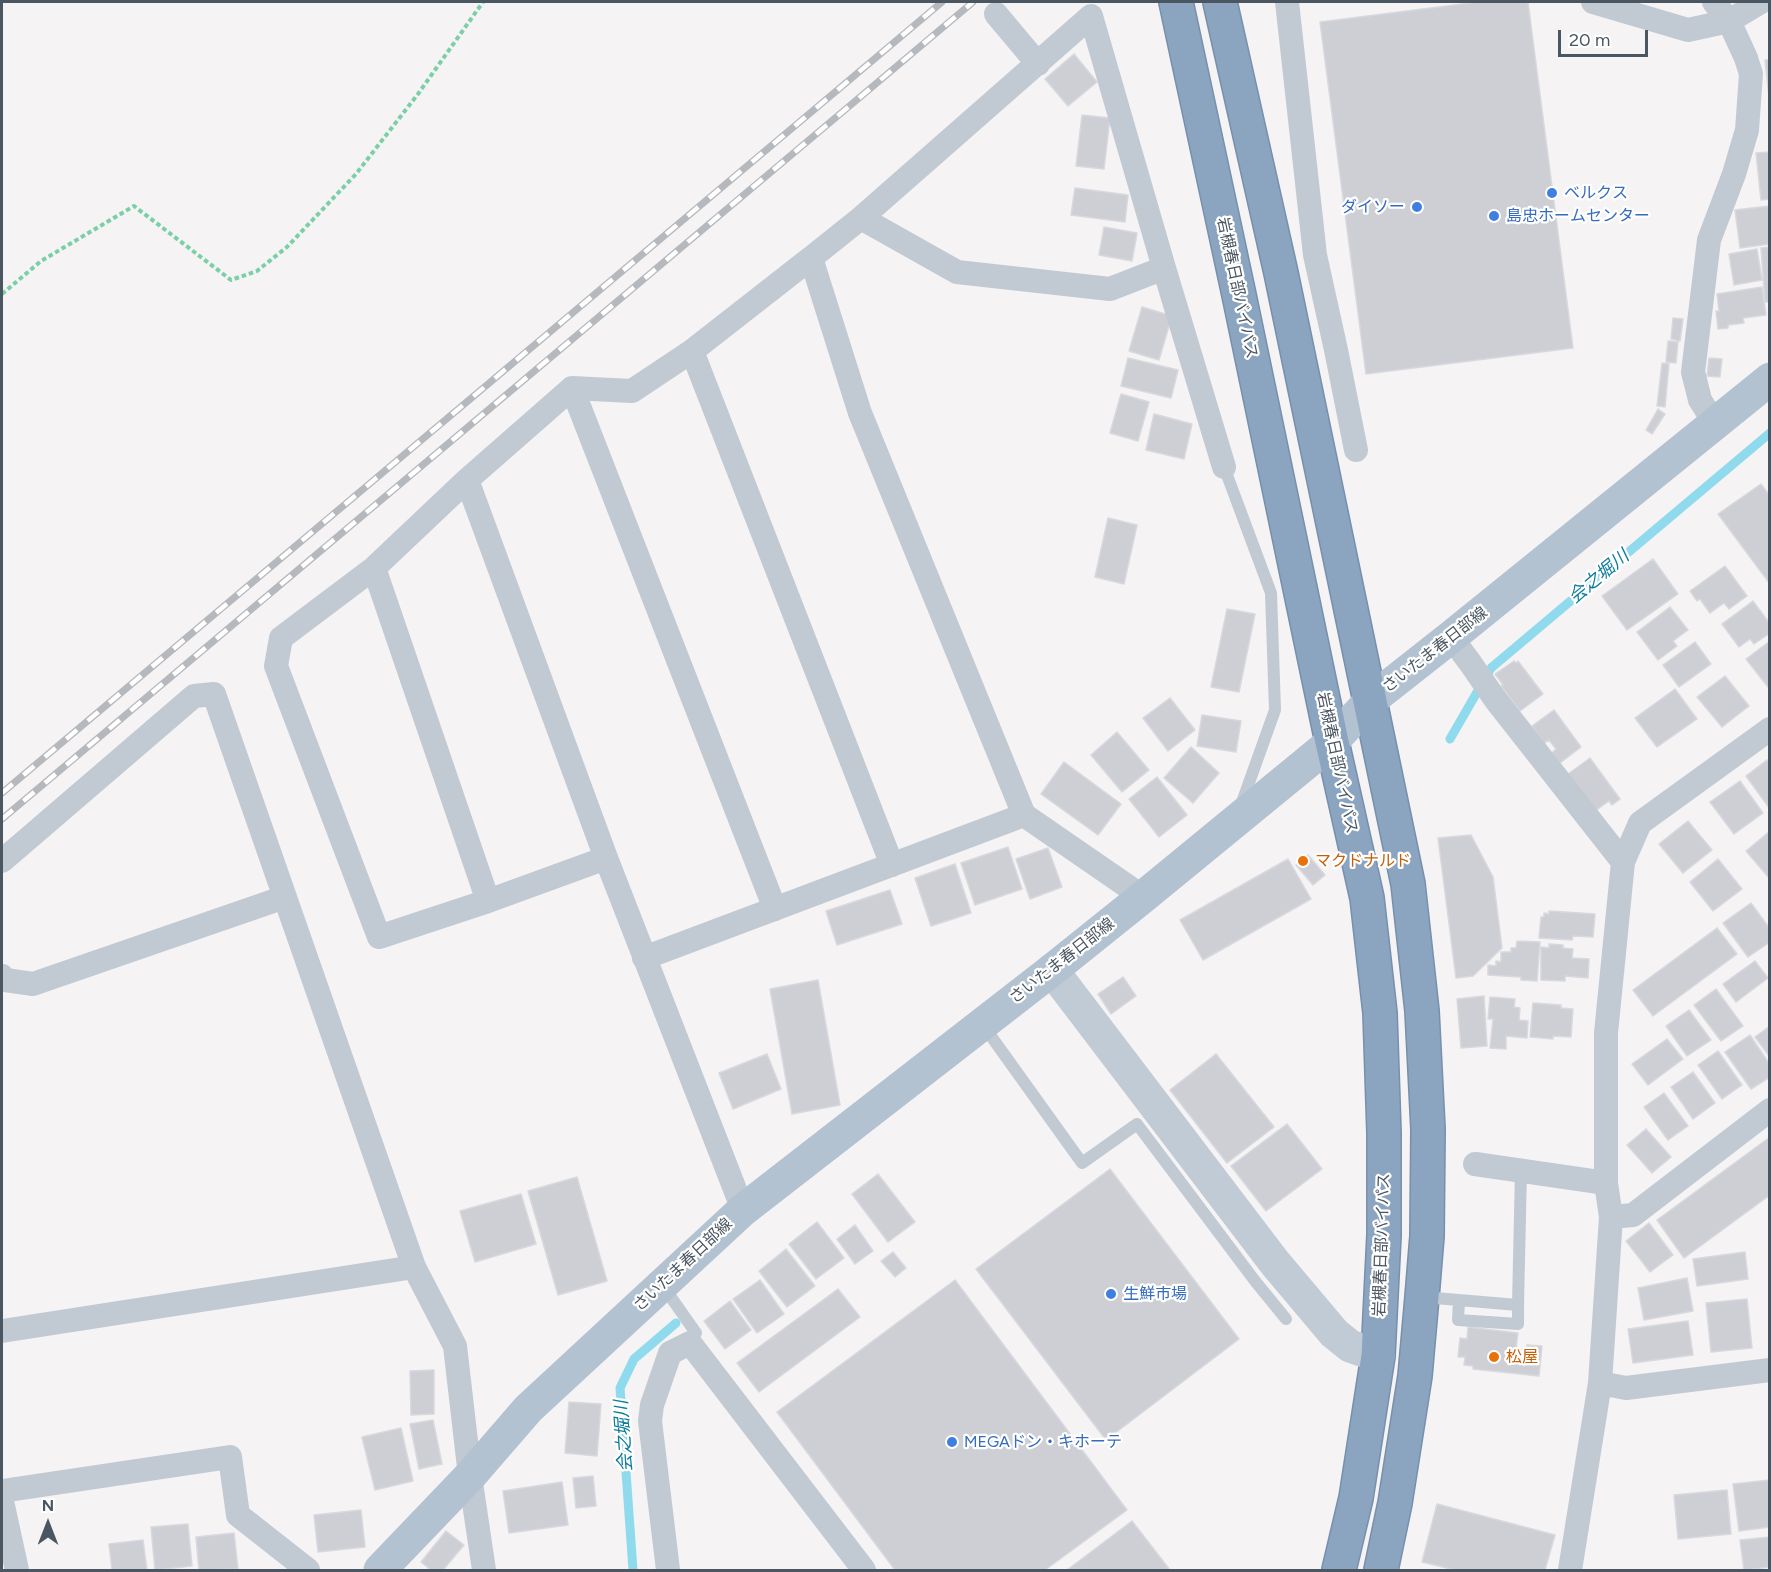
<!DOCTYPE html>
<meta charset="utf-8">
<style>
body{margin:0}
#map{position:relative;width:1771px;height:1572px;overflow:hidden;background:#f5f3f3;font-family:Figtree,sans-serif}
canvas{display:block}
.frame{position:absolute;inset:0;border:3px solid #4a5661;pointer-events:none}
.north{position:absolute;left:18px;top:1494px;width:60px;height:60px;-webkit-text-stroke:4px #fff;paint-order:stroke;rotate:0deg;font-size:16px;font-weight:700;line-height:24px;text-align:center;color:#4a5661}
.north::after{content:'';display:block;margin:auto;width:21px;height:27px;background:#4a5661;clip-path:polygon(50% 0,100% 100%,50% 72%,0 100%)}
.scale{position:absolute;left:1558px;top:30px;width:90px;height:27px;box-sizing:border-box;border:3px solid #4a5661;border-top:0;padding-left:8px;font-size:18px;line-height:21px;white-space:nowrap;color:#4a5661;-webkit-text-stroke:4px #fff;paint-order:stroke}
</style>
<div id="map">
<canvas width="1771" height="1572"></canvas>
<div class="frame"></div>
<div class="north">N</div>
<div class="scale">20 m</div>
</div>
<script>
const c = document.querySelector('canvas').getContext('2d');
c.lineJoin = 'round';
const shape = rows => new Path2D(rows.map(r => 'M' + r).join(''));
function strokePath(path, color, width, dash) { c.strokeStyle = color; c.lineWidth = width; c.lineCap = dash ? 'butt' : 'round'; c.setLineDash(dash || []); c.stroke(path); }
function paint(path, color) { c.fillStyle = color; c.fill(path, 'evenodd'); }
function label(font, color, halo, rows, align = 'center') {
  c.font = font + ' Figtree,"Noto Sans JP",sans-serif'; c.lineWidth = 4.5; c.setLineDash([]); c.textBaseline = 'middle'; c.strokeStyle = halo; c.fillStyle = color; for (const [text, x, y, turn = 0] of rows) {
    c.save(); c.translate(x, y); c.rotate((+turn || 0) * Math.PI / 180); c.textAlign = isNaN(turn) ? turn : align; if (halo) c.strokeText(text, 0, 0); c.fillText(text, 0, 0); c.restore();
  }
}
strokePath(shape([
 [1450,739,1491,668,1770,433],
 [633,1570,620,1388,634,1359,676,1323]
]), '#90daee', 9);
const building = shape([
 [1478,2,1528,2,1573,348,1366,374,1320,22,1478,2],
 [1074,54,1097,82,1068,106,1045,79,1074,54],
 [1765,60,1770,60,1770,97,1769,97,1765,60],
 [1082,115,1110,118,1104,169,1076,166,1082,115],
 [1770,152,1770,199,1761,200,1756,153,1770,152],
 [1075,188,1128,195,1125,222,1071,215,1075,188],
 [1770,206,1770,244,1740,248,1735,210,1770,206],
 [1104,227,1137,233,1132,261,1099,255,1104,227],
 [1770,247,1770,302,1765,302,1761,248,1770,247],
 [1757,249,1762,280,1734,285,1729,254,1757,249],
 [1762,287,1766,315,1743,318,1744,323,1728,325,1728,328,1718,329,1716,311,1719,311,1717,294,1762,287],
 [1142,307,1172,316,1159,360,1129,351,1142,307],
 [1673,318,1683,319,1680,341,1671,339,1673,318],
 [1668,341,1678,342,1676,363,1666,362,1668,341],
 [1128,358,1178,370,1171,398,1121,386,1128,358],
 [1709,358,1722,359,1720,377,1707,376,1709,358],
 [1662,363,1669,364,1665,407,1657,406,1662,363],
 [1121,394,1149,402,1138,441,1110,433,1121,394],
 [1658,409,1665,414,1652,434,1646,430,1658,409],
 [1154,414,1192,424,1184,459,1146,450,1154,414],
 [1761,484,1770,496,1770,584,1718,514,1761,484],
 [1108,518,1137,525,1124,584,1095,577,1108,518],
 [1653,559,1678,594,1627,630,1602,596,1653,559],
 [1725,566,1747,596,1729,609,1724,603,1710,613,1700,599,1697,601,1690,591,1725,566],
 [1753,601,1770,624,1770,633,1754,644,1750,639,1739,647,1722,624,1753,601],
 [1670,607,1688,630,1673,641,1677,646,1658,660,1637,632,1670,607],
 [1227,609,1255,614,1239,692,1211,687,1227,609],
 [1770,641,1770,686,1768,687,1746,659,1770,641],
 [1695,642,1711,664,1679,687,1663,665,1695,642],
 [1514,661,1516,663,1518,661,1543,694,1520,711,1501,686,1503,685,1495,674,1514,661],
 [1725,676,1749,706,1722,727,1697,697,1725,676],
 [1675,689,1697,719,1657,747,1635,718,1675,689],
 [1170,698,1195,730,1168,751,1143,718,1170,698],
 [1554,710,1581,747,1560,763,1552,753,1556,749,1549,740,1544,743,1532,726,1554,710],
 [1202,715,1241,721,1236,752,1197,746,1202,715],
 [1117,732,1149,770,1122,792,1091,755,1117,732],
 [1191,747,1219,773,1193,803,1164,778,1191,747],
 [1590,758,1620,799,1612,805,1609,801,1595,811,1568,774,1590,758],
 [1767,760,1770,764,1770,809,1746,776,1767,760],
 [1064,762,1121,804,1098,835,1041,794,1064,762],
 [1157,777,1187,815,1159,837,1129,799,1157,777],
 [1740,781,1763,813,1734,834,1710,802,1740,781],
 [1688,821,1712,850,1683,873,1659,844,1688,821],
 [1770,831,1770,879,1746,851,1770,831],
 [1471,835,1493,877,1502,948,1473,976,1456,978,1438,838,1471,835],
 [1008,847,1022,889,975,905,961,863,1008,847],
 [1048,848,1062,887,1030,899,1016,859,1048,848],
 [1308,855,1325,875,1313,885,1296,865,1308,855],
 [1288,859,1311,899,1203,960,1180,920,1288,859],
 [1718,859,1742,889,1713,911,1690,882,1718,859],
 [955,864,971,913,931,926,915,878,955,864],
 [890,890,902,924,837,945,826,911,890,890],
 [1751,903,1770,929,1770,942,1748,957,1723,923,1751,903],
 [1549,911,1595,914,1593,937,1573,936,1572,940,1539,938,1541,917,1544,917,1544,913,1549,914,1549,911],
 [1717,928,1737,954,1653,1016,1633,990,1717,928],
 [1517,941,1540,942,1537,981,1521,980,1521,977,1488,975,1488,965,1496,966,1496,961,1501,962,1501,952,1511,952,1511,948,1516,948,1517,941],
 [1549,944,1563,945,1563,948,1573,949,1572,958,1589,959,1588,978,1565,976,1565,981,1541,980,1541,947,1549,948,1549,944],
 [1755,961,1768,978,1736,1002,1723,984,1755,961],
 [1123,977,1136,996,1111,1014,1098,994,1123,977],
 [818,980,840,1105,792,1114,770,989,818,980],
 [1716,989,1743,1026,1721,1041,1694,1005,1716,989],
 [1484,996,1487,1046,1461,1048,1457,999,1484,996],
 [1490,997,1515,999,1514,1007,1520,1008,1519,1020,1528,1021,1527,1038,1506,1036,1506,1049,1490,1048,1493,1019,1488,1019,1490,997],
 [1533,1003,1561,1005,1561,1008,1573,1009,1571,1037,1553,1036,1553,1039,1530,1037,1533,1003],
 [1689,1010,1711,1040,1687,1056,1666,1026,1689,1010],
 [1770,1026,1770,1057,1755,1037,1770,1026],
 [1750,1035,1770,1065,1770,1077,1751,1089,1725,1052,1750,1035],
 [1667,1039,1683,1059,1648,1085,1632,1064,1667,1039],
 [1718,1051,1742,1085,1722,1099,1698,1065,1718,1051],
 [767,1054,781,1089,733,1109,719,1073,767,1054],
 [1216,1054,1274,1127,1227,1163,1170,1090,1216,1054],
 [1693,1072,1715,1103,1693,1119,1671,1087,1693,1072],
 [1664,1093,1688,1126,1668,1140,1644,1107,1664,1093],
 [1287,1124,1322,1169,1266,1211,1231,1166,1287,1124],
 [1646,1129,1671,1157,1652,1173,1627,1145,1646,1129],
 [1770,1137,1770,1195,1684,1258,1657,1220,1770,1137],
 [1110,1169,1239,1339,1106,1440,976,1269,1110,1169],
 [878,1174,915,1222,888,1242,852,1194,878,1174],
 [577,1177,607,1281,558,1295,528,1191,577,1177],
 [521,1194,536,1244,475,1262,460,1211,521,1194],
 [817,1222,844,1258,816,1279,789,1244,817,1222],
 [1649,1223,1673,1255,1650,1272,1626,1241,1649,1223],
 [855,1225,873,1251,855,1264,837,1239,855,1225],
 [786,1249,815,1286,787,1307,759,1271,786,1249],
 [893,1252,906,1268,895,1277,881,1261,893,1252],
 [1745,1252,1748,1279,1697,1286,1693,1259,1745,1252],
 [1687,1278,1693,1311,1644,1320,1638,1288,1687,1278],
 [760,1280,784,1314,757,1333,733,1299,760,1280],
 [955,1280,1127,1510,1045,1570,895,1570,777,1412,955,1280],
 [838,1289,860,1317,759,1392,737,1363,838,1289],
 [1747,1299,1752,1348,1711,1352,1706,1303,1747,1299],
 [730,1301,751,1330,725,1349,704,1321,730,1301],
 [1688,1321,1693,1355,1633,1363,1628,1329,1688,1321],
 [1468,1327,1518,1333,1516,1349,1526,1350,1527,1345,1542,1346,1539,1376,1473,1369,1473,1366,1464,1365,1465,1357,1458,1357,1460,1338,1467,1339,1468,1327],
 [434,1370,434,1414,411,1415,410,1371,434,1370],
 [569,1402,601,1404,597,1456,565,1453,569,1402],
 [433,1420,442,1464,419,1469,410,1424,433,1420],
 [401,1428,413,1481,375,1490,362,1437,401,1428],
 [593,1476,596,1506,576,1508,573,1478,593,1476],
 [1770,1480,1770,1527,1739,1531,1733,1484,1770,1480],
 [562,1482,568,1525,509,1533,503,1491,562,1482],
 [1727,1490,1731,1534,1678,1539,1674,1495,1727,1490],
 [1437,1504,1555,1535,1545,1570,1455,1570,1422,1562,1437,1504],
 [361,1510,365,1547,318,1552,314,1515,361,1510],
 [1132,1521,1170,1570,1067,1570,1132,1521],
 [188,1524,192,1566,155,1570,151,1527,188,1524],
 [446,1531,464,1545,443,1570,431,1570,421,1562,446,1531],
 [234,1533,238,1569,199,1570,196,1537,234,1533],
 [1770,1537,1770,1567,1744,1570,1740,1540,1770,1537],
 [143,1540,147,1570,112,1570,109,1544,143,1540]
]);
paint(building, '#cdcfd5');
strokePath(building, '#d7d9de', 1.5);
const highway = shape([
 [1176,2,1239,295,1332,742,1367,898,1380,1013,1384,1133,1384,1235,1378,1356,1356,1498,1339,1570],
 [1220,2,1281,273,1408,884,1422,1011,1428,1129,1427,1236,1422,1297,1415,1376,1395,1503,1381,1570]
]);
strokePath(highway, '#7690ad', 36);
strokePath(shape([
 [2,294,41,261,134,206,231,280,257,271,287,247,356,174,418,94,483,2]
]), '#7ad0a6', 4, [4.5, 3]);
strokePath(shape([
 [1224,467,1271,593,1275,710,1241,805],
 [983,1025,1082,1163,1137,1124,1255,1281,1286,1319],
 [663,1286,696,1333,690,1343],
 [1423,1297,1518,1305,1521,1170],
 [1459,1300,1458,1320,1518,1324,1518,1305]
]), '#c1cad2', 12);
strokePath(shape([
 [1287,2,1315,255,1336,350,1356,450],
 [1593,2,1688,30,1729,21,1761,2],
 [1714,2,1729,21,1746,58,1751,74,1747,130,1734,174,1709,240,1693,372,1700,400,1715,424],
 [996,14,1038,64],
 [861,218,957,272,1110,289,1164,268],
 [811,258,861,218,1091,16,1164,268,1224,467],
 [692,351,892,865],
 [572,388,775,909],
 [467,480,606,858,743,1210],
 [374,568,488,901],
 [1451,637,1471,664,1495,699,1623,862],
 [606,858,488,901,379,937,276,666,281,638,374,568,467,480,572,388,632,391,692,351,811,258,860,413,1024,815,1143,897],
 [2,861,194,696,214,694,414,1267,455,1346,470,1476,484,1570],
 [644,958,1024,815],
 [2,976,5,980,33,984,285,897],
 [1475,1164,1606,1183],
 [1611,1217,1633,1215,1770,1110],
 [2,1331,414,1267],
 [1600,1383,1626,1388,1770,1370],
 [2,1491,230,1457,238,1515,308,1570],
 [2,1501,17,1570],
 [668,1570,650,1421,652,1405,670,1353,690,1343,864,1570],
 [1570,1570,1600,1383,1611,1217,1606,1183,1606,1033,1623,862,1640,823,1770,729]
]), '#c1cad2', 24);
strokePath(shape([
 [1052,970,1275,1263,1334,1333,1350,1346,1378,1356]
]), '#c1cbd6', 33);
strokePath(shape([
 [380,1570,470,1476,528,1409,743,1210,1052,970,1143,897,1332,742,1371,700,1451,637,1770,379]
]), '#b3c2d1', 33);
strokePath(highway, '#8ba5c1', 33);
const rail = shape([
 [2,793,942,2],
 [2,819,973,2]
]);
strokePath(rail, '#b5b8bd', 7);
strokePath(rail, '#fff', 4.5, [14]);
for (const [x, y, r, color] of [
 [1552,193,6,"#3f7fe0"],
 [1417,207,6,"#3f7fe0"],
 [1494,216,6,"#3f7fe0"],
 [1303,861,6,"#e8710a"],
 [1111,1294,6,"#3f7fe0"],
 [1494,1357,6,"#e8710a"],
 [952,1442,6,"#3f7fe0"]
]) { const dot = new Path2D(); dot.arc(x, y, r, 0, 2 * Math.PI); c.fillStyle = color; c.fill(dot); strokePath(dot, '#fff', 2); }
label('16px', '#366cbe', '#fff', [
 ["ベルクス",1564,193],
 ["ダイソー",1405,207,"right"],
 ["島忠ホームセンター",1506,216],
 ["生鮮市場",1123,1294],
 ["MEGAドン・キホーテ",964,1442]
], 'left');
label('16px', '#4a5661', '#fff', [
 ["岩槻春日部バイパス",1237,288,78],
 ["さいたま春日部線",1435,650,-38],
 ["岩槻春日部バイパス",1337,763,78],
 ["さいたま春日部線",1062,961,-38],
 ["岩槻春日部バイパス",1382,1245,-88],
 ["さいたま春日部線",683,1265,-43]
]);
label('16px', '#c56008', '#fff', [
 ["マクドナルド",1315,861],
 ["松屋",1506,1357]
], 'left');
label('italic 18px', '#0c7c9b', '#fff', [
 ["会之堀川",1599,577,-40],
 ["会之堀川",624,1436,-94]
]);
</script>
